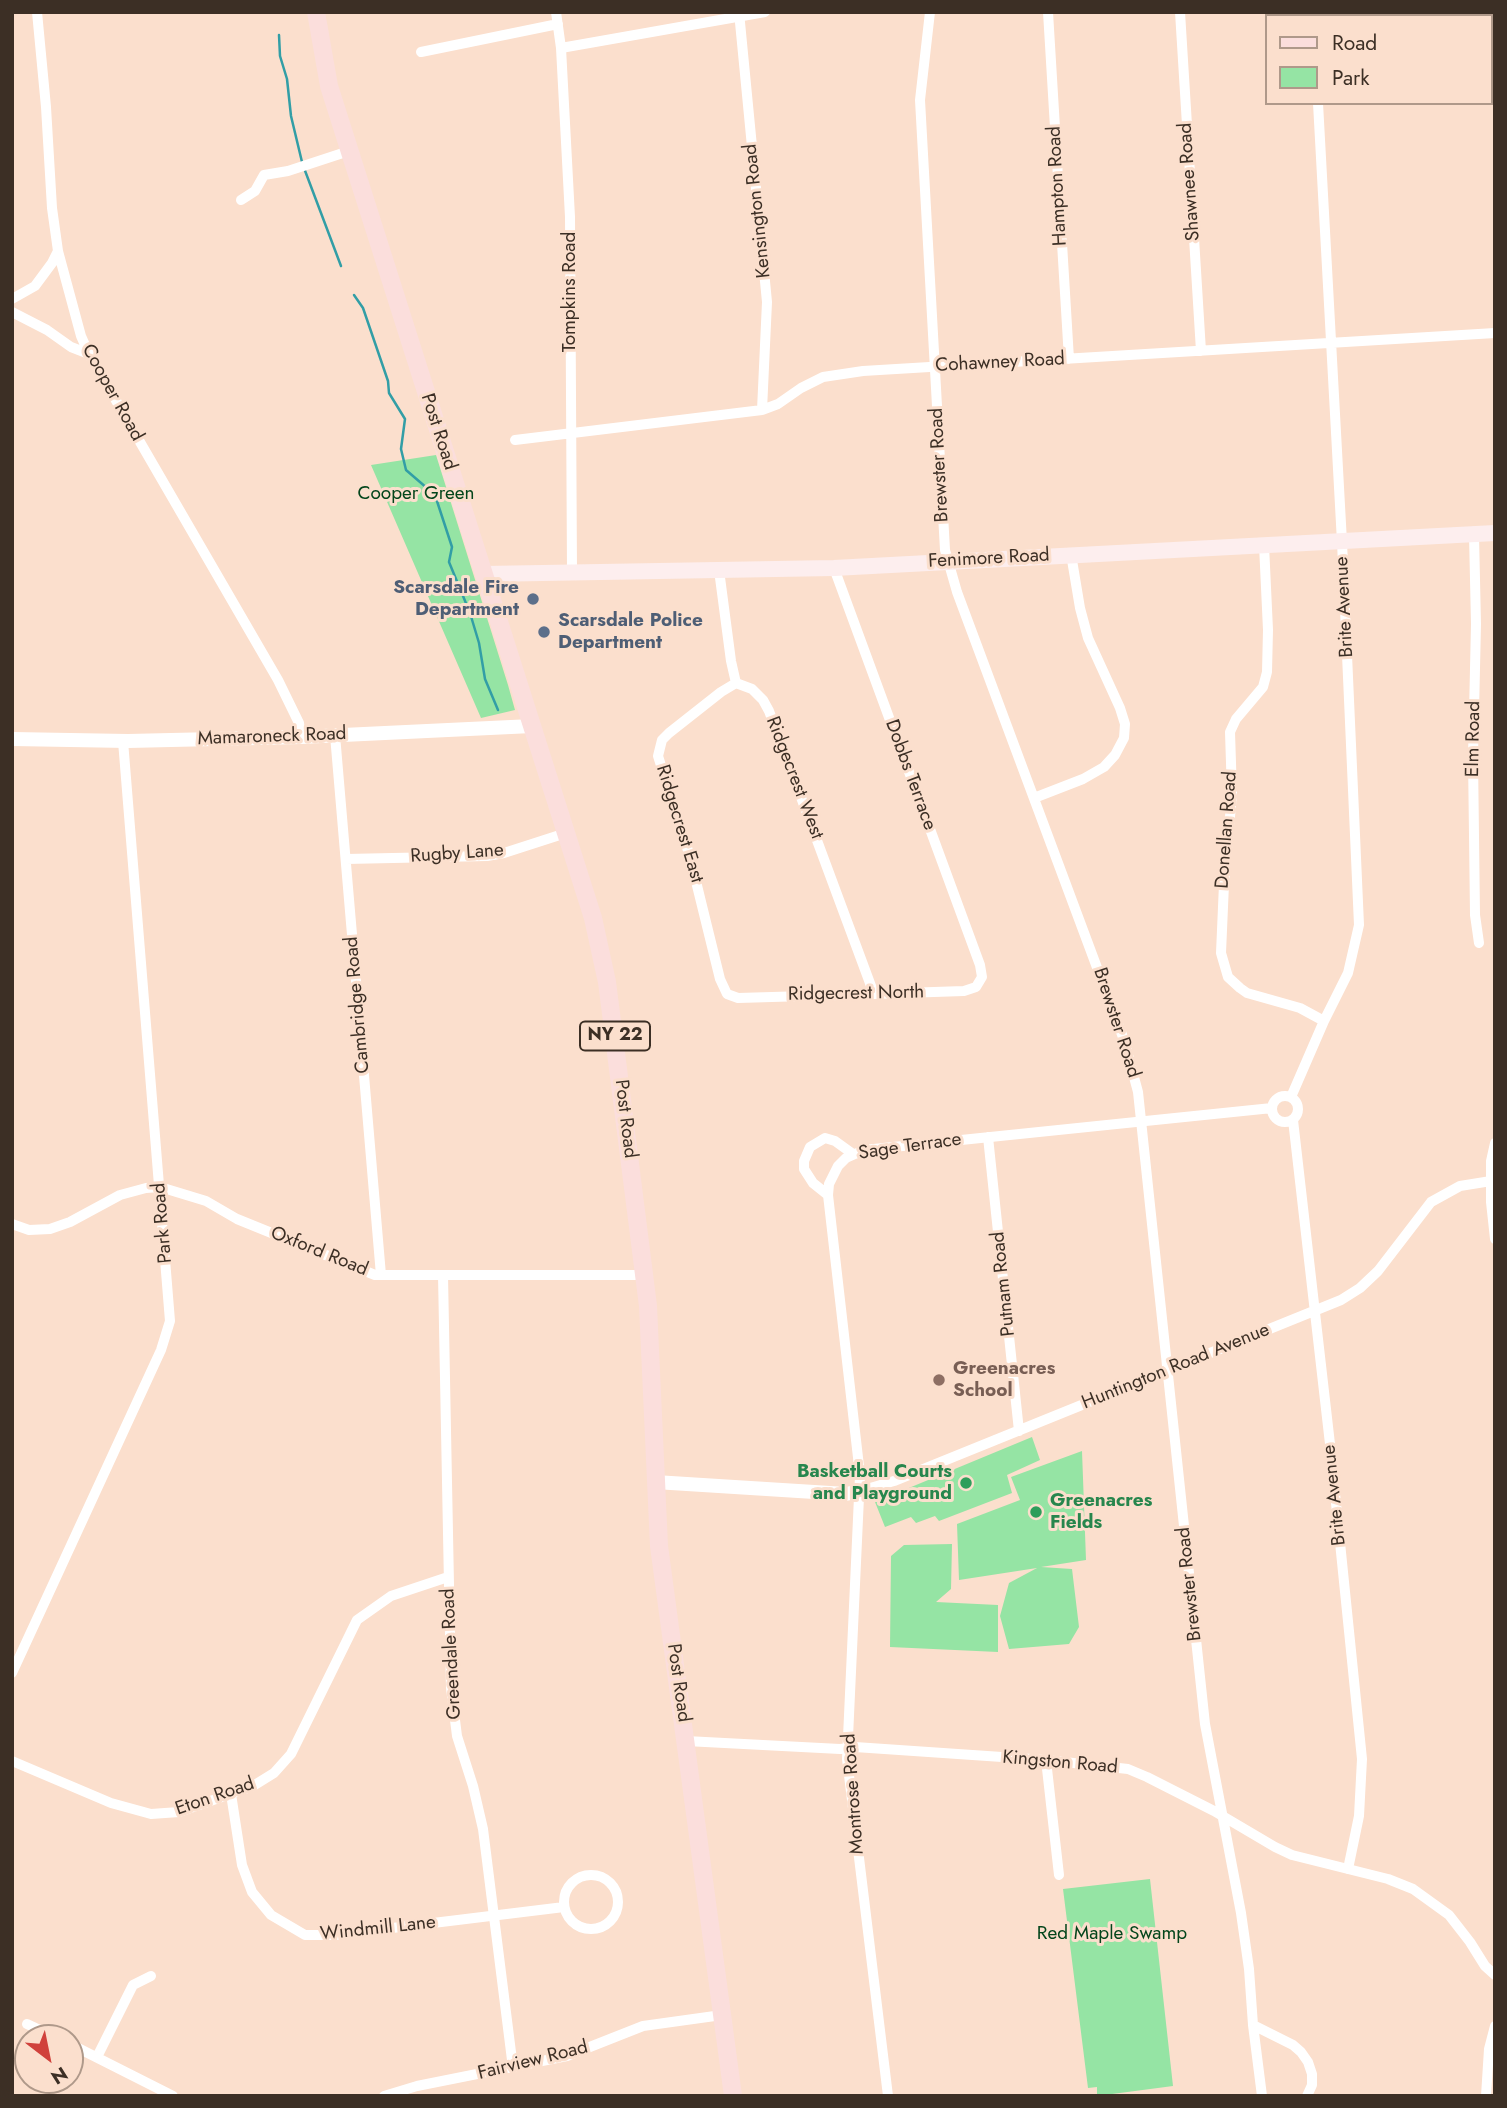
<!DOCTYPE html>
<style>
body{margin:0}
#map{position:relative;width:1507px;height:2108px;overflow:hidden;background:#fbdfcd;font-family:Jost,sans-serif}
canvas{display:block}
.frame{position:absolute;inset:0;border:14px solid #3c2f25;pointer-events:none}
.legend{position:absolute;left:1265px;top:14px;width:228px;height:91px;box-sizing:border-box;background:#fbdfcd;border:2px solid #af998a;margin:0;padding:9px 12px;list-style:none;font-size:21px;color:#3c2f25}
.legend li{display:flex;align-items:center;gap:14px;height:35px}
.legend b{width:35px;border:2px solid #af998a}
.north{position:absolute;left:14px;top:2024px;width:70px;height:70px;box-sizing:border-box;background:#fbdfcd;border:2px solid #af998a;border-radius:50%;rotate:148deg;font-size:19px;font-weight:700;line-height:28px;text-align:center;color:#3c2f25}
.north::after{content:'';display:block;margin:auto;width:24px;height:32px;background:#d0423c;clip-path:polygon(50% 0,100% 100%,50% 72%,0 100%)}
</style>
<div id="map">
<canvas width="1507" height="2108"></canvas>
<div class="frame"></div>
<ul class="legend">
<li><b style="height:9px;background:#fbdedc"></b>Road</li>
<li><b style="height:19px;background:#95e4a4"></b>Park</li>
</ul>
<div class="north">N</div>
</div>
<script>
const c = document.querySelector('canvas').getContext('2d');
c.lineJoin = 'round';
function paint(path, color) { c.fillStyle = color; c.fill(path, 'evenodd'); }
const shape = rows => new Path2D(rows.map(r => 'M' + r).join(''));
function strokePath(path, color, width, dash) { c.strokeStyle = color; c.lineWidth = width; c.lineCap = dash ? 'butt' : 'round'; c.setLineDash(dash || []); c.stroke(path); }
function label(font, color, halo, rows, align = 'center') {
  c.font = font + ' Jost,sans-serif'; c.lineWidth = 6; c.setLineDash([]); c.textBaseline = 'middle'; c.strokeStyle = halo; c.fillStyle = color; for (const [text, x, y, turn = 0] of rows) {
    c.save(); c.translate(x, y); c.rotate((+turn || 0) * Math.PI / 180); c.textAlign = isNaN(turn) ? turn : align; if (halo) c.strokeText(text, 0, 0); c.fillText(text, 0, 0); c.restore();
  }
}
paint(shape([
 [436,455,508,685,515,710,481,718,371,465],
 [1032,1437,1040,1460,1007,1475,1012,1493,939,1521,935,1516,916,1523,911,1517,885,1527,875,1502],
 [1082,1451,1086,1560,1041,1567,1072,1569,1079,1627,1069,1644,1009,1649,1000,1616,1009,1583,1037,1568,959,1580,957,1524,1020,1500,1011,1477],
 [952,1544,951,1589,936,1602,998,1605,998,1652,890,1647,891,1556,904,1545],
 [1150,1879,1173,2086,1097,2096,1097,2087,1088,2088,1063,1889]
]), '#95e4a4');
strokePath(shape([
 [279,35,280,56,287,79,291,116,302,162],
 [304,168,341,266],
 [354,295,363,308,388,381,389,393,405,419,401,449,406,470,435,495,452,547,449,562,470,613,479,643,485,679,498,710]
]), '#329ea6', 2.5);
strokePath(shape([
 [37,12,46,107,52,208,58,251,81,336,89,354,278,680,299,723,301,737],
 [556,12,561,48,570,217,572,572],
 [739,12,767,302,762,410],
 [930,12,920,100,945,550,957,592,1124,1040,1138,1092,1205,1724,1241,1913,1249,1969,1253,2025,1262,2096],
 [1048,12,1069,359],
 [1180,12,1201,351],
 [1312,12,1312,16],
 [561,48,765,12],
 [421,52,558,24],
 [241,200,255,191,264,175,288,171,349,151],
 [12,299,35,286,52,263,58,251],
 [12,312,47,330,71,347,89,354],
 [515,440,762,410,778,404,801,388,823,377,863,371,1495,333],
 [1474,535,1476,624,1473,757,1475,915,1479,943],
 [1264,545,1268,630,1267,672,1263,687,1236,719,1230,732,1232,794,1224,884,1221,953,1228,977,1240,988,1247,993,1300,1008,1324,1021],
 [719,570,731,661,736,683],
 [736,683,721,692,669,733,662,740,658,756,690,857,720,979,727,994,738,998,874,994,964,991,976,987,982,977,980,965,834,568],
 [736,683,752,689,763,700,769,711,874,994],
 [335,735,381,1275],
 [1034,798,1083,779,1104,767,1115,755,1124,738,1125,724,1120,708,1088,638,1080,608,1071,554],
 [346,859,487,856,504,853,566,833],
 '1272 1109a13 13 0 1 1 26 0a13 13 0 1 1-26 0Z',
 [1291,1097,1324,1021,1348,973,1359,925,1342,542,1318,103],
 [1293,1120,1330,1444,1362,1759,1359,1816,1348,1869],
 [988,1137,1019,1431],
 [1495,1143,1491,1161,1491,1202,1495,1239],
 [828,1195,813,1183,804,1169,804,1161,810,1147,825,1138,835,1141,853,1154],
 [12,1224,29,1230,50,1229,70,1222,120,1195,146,1188,160,1187,206,1201,237,1219,375,1275,645,1275],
 [443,1275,451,1688,457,1736,473,1786,483,1829,513,2068],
 [860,1491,894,1481,1341,1300,1360,1288,1378,1271,1431,1202,1460,1186,1491,1181],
 [12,1673,161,1350,170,1321,123,741],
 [686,1741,840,1749,855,1747,1046,1760,1128,1769,1147,1777,1214,1811,1275,1847,1292,1855,1388,1879,1413,1889,1449,1915,1470,1942,1485,1966,1495,1975],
 [1046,1760,1059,1875],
 [12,1761,111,1803,151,1814,179,1812,253,1786,274,1773,291,1754,357,1620,391,1596,448,1577],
 [231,1794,242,1865,252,1892,271,1915,305,1935,335,1935,564,1907],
 '564 1902a27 27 0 1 1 54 0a27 27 0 1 1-54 0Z',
 [27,2024,57,2038],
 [1253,2025,1293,2045,1301,2052,1308,2062,1312,2074,1312,2085,1307,2096],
 [70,2044,173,2096],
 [97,2057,133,1985,151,1976],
 [384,2096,417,2086,567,2056,643,2026,722,2015],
 [888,2096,847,1759,860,1475,828,1195,829,1184,838,1166,846,1158,864,1150,1272,1108],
 [1486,2096,1489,2049,1495,2026]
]), '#fff', 10);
strokePath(shape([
 [12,739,128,741,301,737,532,726],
 [655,1482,846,1494,860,1491]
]), '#fff', 14);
strokePath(shape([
 [484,574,834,568,1495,533]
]), '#fdeeee', 16);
strokePath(shape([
 [316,12,329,86,593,918,607,982,648,1306,659,1546,733,2096]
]), '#fbdedc', 18);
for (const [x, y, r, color] of [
 [533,599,7,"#5c6f8a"],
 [544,632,7,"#5c6f8a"],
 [939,1380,7,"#8d6e63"],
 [966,1483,7,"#2e9e5b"],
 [1036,1512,7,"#2e9e5b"]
]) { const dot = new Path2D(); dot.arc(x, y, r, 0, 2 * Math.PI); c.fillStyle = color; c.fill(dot); strokePath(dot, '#fbdfcd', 2.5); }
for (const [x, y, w] of [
 [615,1036,70]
]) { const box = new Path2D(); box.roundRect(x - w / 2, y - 14.5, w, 29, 5); c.fillStyle = '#fbdfcd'; c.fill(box); strokePath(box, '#3c2f25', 2); }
label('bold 18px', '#3c2f25', null, [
 ["NY 22",615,1036]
]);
label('19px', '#3c2f25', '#fbdfcd', [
 ["Shawnee Road",1190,182,-94],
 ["Hampton Road",1058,186,-93],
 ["Kensington Road",758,211,-96],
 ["Tompkins Road",570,292,-90],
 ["Cohawney Road",1000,363,-3],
 ["Cooper Road",112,393,61],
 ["Post Road",438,432,72],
 ["Brewster Road",940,465,-93],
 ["Fenimore Road",989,559,-3],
 ["Brite Avenue",1345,607,-93],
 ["Mamaroneck Road",272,737,-2],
 ["Elm Road",1474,739,-89],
 ["Dobbs Terrace",910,775,70],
 ["Ridgecrest West",794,778,69],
 ["Ridgecrest East",679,824,73],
 ["Donellan Road",1227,830,-86],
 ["Rugby Lane",457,854,-4],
 ["Ridgecrest North",856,994,-1],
 ["Cambridge Road",358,1005,-95],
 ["Brewster Road",1116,1023,72],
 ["Post Road",625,1119,83],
 ["Sage Terrace",910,1147,-8],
 ["Park Road",163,1223,-95],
 ["Oxford Road",319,1252,22],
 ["Putnam Road",1004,1284,-96],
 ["Huntington Road Avenue",1176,1367,-22],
 ["Brite Avenue",1335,1495,-96],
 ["Brewster Road",1190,1584,-96],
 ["Greendale Road",452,1654,-93],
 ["Post Road",678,1683,82],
 ["Kingston Road",1060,1763,5],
 ["Montrose Road",854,1794,-94],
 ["Eton Road",215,1797,-19],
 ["Windmill Lane",378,1929,-6],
 ["Fairview Road",533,2061,-14]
]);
label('19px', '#03451b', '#fbdfcd', [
 ["Cooper Green",416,494],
 ["Red Maple Swamp",1112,1934]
]);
label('bold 19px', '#4e5e75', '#fbdfcd', [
 ["Scarsdale Fire",519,588],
 ["Department",519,610],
 ["Scarsdale Police",558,621,"left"],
 ["Department",558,643,"left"]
], 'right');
label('bold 19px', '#785e54', '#fbdfcd', [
 ["Greenacres",953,1369],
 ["School",953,1391]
], 'left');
label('bold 19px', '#27864d', '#fbdfcd', [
 ["Basketball Courts",952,1472],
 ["and Playground",952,1494],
 ["Greenacres",1050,1501,"left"],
 ["Fields",1050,1523,"left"]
], 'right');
</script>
